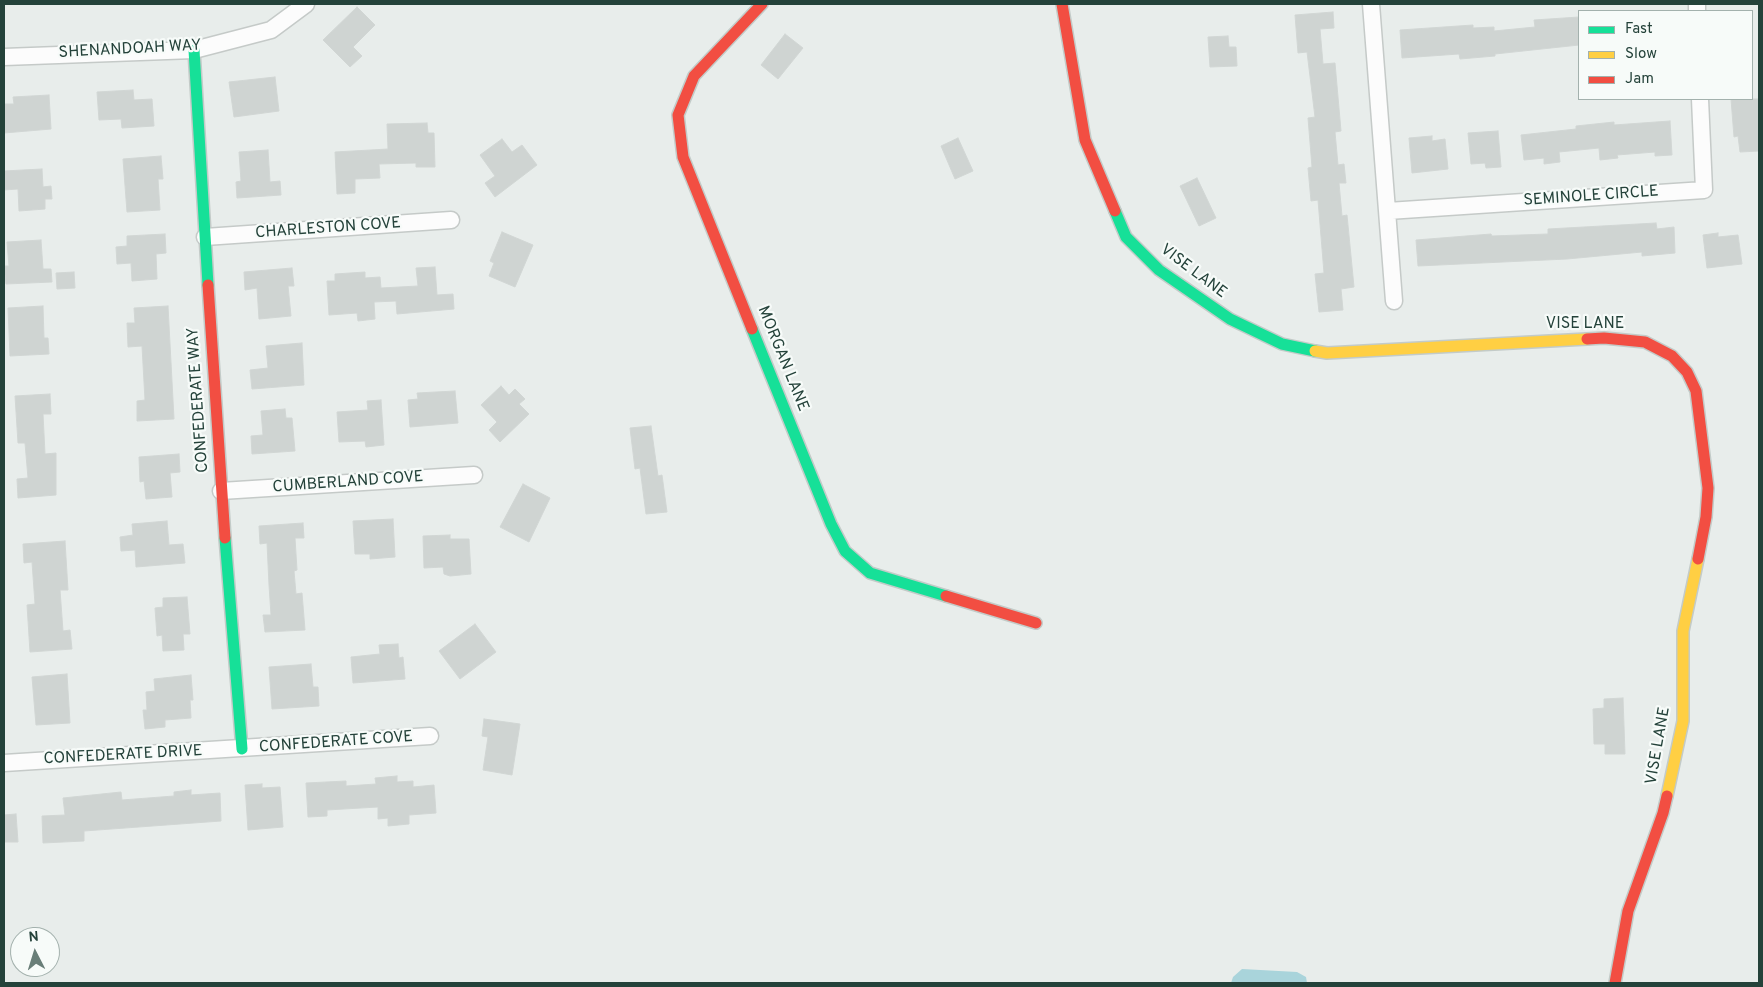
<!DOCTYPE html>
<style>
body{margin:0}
#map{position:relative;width:1763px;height:987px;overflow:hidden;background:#e8edeb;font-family:Overpass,sans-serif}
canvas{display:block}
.frame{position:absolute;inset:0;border:5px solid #24423a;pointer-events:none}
.legend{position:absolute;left:1578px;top:10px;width:175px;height:90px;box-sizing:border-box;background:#f7fbf9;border:1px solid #a3b1ad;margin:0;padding:6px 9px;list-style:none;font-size:15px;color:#24423a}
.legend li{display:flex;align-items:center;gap:10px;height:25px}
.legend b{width:25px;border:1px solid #a3b1ad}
.north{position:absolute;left:10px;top:927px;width:50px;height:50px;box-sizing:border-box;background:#f7fbf9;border:1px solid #a3b1ad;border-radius:50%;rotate:355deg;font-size:14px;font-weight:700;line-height:20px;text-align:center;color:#24423a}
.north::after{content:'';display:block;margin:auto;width:18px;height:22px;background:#697e78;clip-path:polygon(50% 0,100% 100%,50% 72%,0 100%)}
</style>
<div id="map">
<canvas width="1763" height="987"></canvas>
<div class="frame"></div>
<ul class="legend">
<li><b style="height:6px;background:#16e098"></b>Fast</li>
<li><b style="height:6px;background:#ffcf43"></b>Slow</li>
<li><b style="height:6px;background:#f24e42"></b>Jam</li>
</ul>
<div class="north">N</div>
</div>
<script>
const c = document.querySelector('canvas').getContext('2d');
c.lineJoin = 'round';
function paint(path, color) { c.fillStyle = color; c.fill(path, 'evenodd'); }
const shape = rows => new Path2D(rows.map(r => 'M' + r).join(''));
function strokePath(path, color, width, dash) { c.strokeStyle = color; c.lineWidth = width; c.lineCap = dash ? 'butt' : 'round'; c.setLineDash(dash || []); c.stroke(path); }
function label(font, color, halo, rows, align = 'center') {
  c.font = font + ' Overpass,sans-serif'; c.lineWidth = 4.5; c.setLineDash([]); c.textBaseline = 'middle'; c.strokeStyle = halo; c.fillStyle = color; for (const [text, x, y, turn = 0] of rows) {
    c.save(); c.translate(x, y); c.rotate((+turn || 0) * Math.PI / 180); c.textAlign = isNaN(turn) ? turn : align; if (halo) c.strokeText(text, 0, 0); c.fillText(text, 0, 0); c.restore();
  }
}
paint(shape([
 [1242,969,1297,972,1306,977,1307,983,1231,983,1233,977]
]), '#a9d4db');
const building = shape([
 [357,7,375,25,353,47,362,56,350,67,323,40,357,7],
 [1333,12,1334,28,1320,29,1323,64,1335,63,1341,131,1335,132,1338,165,1344,164,1346,183,1339,183,1342,216,1347,215,1354,287,1341,289,1343,310,1319,312,1315,274,1324,273,1318,200,1311,201,1308,168,1312,167,1308,118,1315,117,1307,52,1298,53,1295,15,1333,12],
 [1579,17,1579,45,1495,54,1495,56,1460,59,1459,54,1402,58,1400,30,1473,25,1473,28,1494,27,1494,31,1535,27,1534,20,1579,17],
 [785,34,803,48,778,79,761,65,785,34],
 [1228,36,1229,47,1236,47,1237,66,1210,67,1208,37,1228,36],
 [275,77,279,111,234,117,229,82,275,77],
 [133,90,134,100,152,99,154,126,122,128,121,119,99,120,97,92,133,90],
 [49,95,51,129,4,133,4,104,14,104,13,97,49,95],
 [1731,99,1759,99,1759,151,1740,152,1738,136,1734,137,1731,99],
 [1670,121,1672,155,1655,156,1655,152,1617,155,1618,158,1600,160,1599,148,1559,152,1560,162,1544,164,1544,158,1524,160,1521,135,1576,129,1576,126,1614,122,1614,125,1670,121],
 [427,123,428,133,434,133,435,167,416,167,416,163,379,164,380,178,355,179,355,193,337,194,335,152,388,149,387,124,427,123],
 [1498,131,1501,167,1486,168,1485,163,1471,164,1468,133,1498,131],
 [1432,136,1432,141,1445,139,1448,169,1412,173,1409,138,1432,136],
 [958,138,973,171,955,179,941,146,958,138],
 [502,139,512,152,522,145,537,165,495,197,485,183,495,176,480,155,502,139],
 [268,150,270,182,280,181,281,195,237,198,236,182,241,181,239,152,268,150],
 [161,156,163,179,158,179,160,210,127,212,123,159,161,156],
 [42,169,43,187,51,186,52,199,45,199,45,209,19,211,18,189,4,190,4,171,42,169],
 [1197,178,1216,218,1199,226,1180,186,1197,178],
 [1656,223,1657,229,1674,227,1675,253,1642,256,1642,252,1567,259,1418,266,1416,240,1491,234,1492,236,1548,234,1548,229,1656,223],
 [502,232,533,245,515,287,489,276,494,263,490,261,502,232],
 [1718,233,1718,237,1738,235,1742,264,1707,268,1703,235,1718,233],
 [165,234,166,253,156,254,157,279,132,281,131,263,117,264,116,247,127,246,127,236,165,234],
 [41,240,43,269,51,269,52,282,6,284,4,266,9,266,7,242,41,240],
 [435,267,437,295,453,294,454,309,397,314,396,301,374,302,375,319,358,321,357,313,329,315,327,281,335,281,335,274,365,272,365,278,380,277,381,288,418,286,416,268,435,267],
 [292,268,294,286,288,286,291,316,259,319,257,288,245,290,244,272,292,268],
 [74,272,75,288,57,289,56,273,74,272],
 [43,306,44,338,48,338,49,354,10,356,8,308,43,306],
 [168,306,174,419,137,421,137,401,145,400,142,346,128,347,127,323,135,323,134,308,168,306],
 [302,343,304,385,252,389,250,370,268,368,266,346,302,343],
 [501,386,509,395,515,389,525,399,519,404,529,414,500,442,489,430,497,422,481,405,501,386],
 [455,391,458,423,410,427,408,400,418,399,417,393,455,391],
 [50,394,51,414,43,414,45,454,56,453,56,495,18,498,17,479,28,478,25,443,18,443,15,396,50,394],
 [381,400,384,445,366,447,365,441,339,442,337,412,368,410,367,401,381,400],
 [285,409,286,418,292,418,295,451,252,454,251,436,263,435,261,411,285,409],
 [651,426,658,476,662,475,667,512,646,514,640,468,635,469,630,428,651,426],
 [179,454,180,472,170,473,172,497,146,499,144,481,140,482,139,457,179,454],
 [523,484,550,498,529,542,500,527,523,484],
 [393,519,395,557,370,559,370,554,355,554,353,521,393,519],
 [167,521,169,545,183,544,185,563,136,567,135,550,121,551,120,537,133,535,132,524,167,521],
 [303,523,304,538,295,538,297,570,294,571,296,594,302,593,305,630,265,632,263,615,271,615,269,585,267,543,260,544,259,526,303,523],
 [450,535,450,539,469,539,471,574,450,576,444,574,443,567,424,568,423,536,450,535],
 [65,541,68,590,60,590,63,631,70,630,72,649,30,652,27,605,35,604,32,562,24,563,23,544,65,541],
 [187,597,190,634,183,634,184,650,163,651,162,635,157,636,155,608,163,607,163,598,187,597],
 [475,624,496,652,460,679,439,651,475,624],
 [398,644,399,658,403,657,405,679,353,683,351,657,380,654,379,645,398,644],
 [311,664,313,687,318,687,319,706,272,709,269,667,311,664],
 [67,674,70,723,36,725,32,677,67,674],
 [191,675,193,700,190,700,191,718,165,720,165,727,145,729,143,710,147,710,146,692,155,691,154,679,191,675],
 [1623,698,1625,754,1605,754,1605,744,1594,744,1593,709,1604,708,1604,699,1623,698],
 [484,719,520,724,512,775,483,770,488,737,482,736,484,719],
 [397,776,397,782,413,781,413,787,434,785,436,813,409,815,409,824,388,826,388,818,378,819,378,807,327,810,327,816,308,817,306,783,346,781,346,786,376,784,375,778,397,776],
 [262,784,262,788,280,787,283,827,248,830,245,785,262,784],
 [191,790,191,795,220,793,221,821,84,831,84,841,43,843,42,816,65,815,63,798,121,792,122,800,174,796,174,792,191,790],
 [16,814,18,842,4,842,4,815,16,814]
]);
paint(building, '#cfd4d2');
strokePath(building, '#d1d6d4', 1);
const street = shape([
 [1371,4,1394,301],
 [1697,4,1697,11],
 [4,57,194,50,271,30,306,4],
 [1388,211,1704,190,1700,99],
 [205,237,451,220],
 [221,491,474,475],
 [4,763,430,736]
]);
const fast = shape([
 [194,50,208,285],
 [1115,211,1126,237,1159,270,1230,319,1282,344,1315,351],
 [752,329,831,524,845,551,870,573,946,596],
 [225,538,242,749]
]);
const slow = shape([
 [1315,351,1327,353,1587,339],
 [1667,796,1683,721,1683,631,1698,559]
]);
const jam = shape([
 [1062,4,1085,140,1115,211],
 [208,285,225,538],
 [752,329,683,157,678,115,694,76,762,4],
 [1587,339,1604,338,1645,342,1672,356,1687,372,1696,391,1708,488,1706,517,1698,559],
 [946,596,1036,623],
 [1615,983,1628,911,1663,813,1667,796]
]);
strokePath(street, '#c5cac8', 19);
strokePath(fast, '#c3cbc8', 14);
strokePath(slow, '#c3cbc8', 14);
strokePath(jam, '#c3cbc8', 14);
strokePath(street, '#fcfcfc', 16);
strokePath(fast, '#16e098', 11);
strokePath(slow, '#ffcf43', 11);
strokePath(jam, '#f24e42', 11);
label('16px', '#24423a', '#f7fbf9', [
 ["SHENANDOAH WAY",130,50,-3],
 ["SEMINOLE CIRCLE",1591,197,-4],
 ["CHARLESTON COVE",328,229,-4],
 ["VISE LANE",1193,272,37],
 ["VISE LANE",1585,325],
 ["MORGAN LANE",782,359,68],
 ["CONFEDERATE WAY",199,400,-94],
 ["CUMBERLAND COVE",348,483,-4],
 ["CONFEDERATE COVE",336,743,-4],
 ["VISE LANE",1659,746,-80],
 ["CONFEDERATE DRIVE",123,756,-3]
]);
</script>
